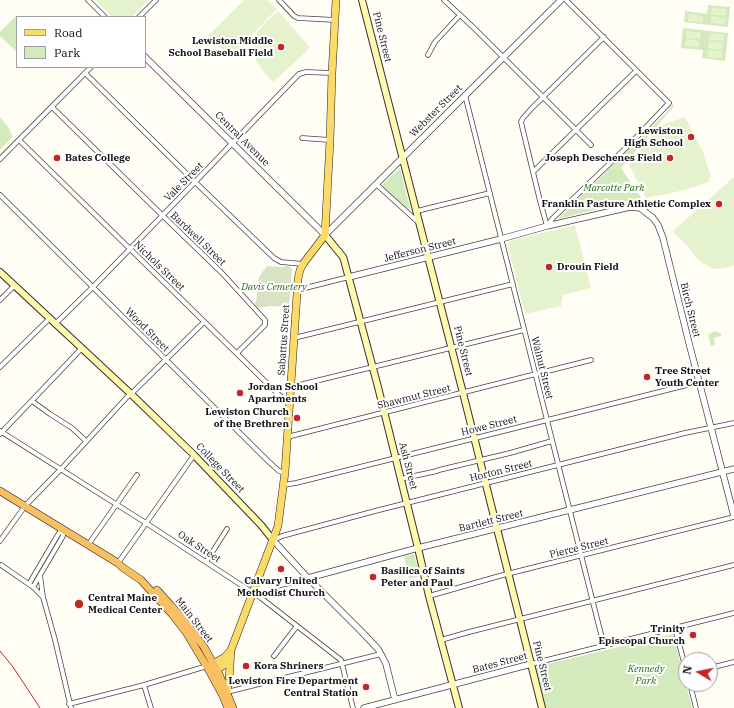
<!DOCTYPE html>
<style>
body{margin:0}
#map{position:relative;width:734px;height:708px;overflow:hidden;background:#fffdf4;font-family:"IBM Plex Serif",serif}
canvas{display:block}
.legend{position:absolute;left:16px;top:16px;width:130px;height:52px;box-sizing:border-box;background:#fff;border:1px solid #a0a0a0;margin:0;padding:5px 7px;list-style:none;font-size:12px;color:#111}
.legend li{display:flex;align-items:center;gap:8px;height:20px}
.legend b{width:20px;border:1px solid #a0a0a0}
.north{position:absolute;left:678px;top:652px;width:40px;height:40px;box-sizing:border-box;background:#fff;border:1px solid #a0a0a0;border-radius:50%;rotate:280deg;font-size:11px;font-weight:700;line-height:16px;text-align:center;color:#111}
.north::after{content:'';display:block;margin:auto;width:14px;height:18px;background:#c42529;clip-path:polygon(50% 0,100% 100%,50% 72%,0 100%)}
</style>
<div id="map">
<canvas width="734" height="708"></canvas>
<ul class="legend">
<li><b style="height:5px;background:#fada69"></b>Road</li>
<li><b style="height:11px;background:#d3ebbc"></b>Park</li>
</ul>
<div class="north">N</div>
</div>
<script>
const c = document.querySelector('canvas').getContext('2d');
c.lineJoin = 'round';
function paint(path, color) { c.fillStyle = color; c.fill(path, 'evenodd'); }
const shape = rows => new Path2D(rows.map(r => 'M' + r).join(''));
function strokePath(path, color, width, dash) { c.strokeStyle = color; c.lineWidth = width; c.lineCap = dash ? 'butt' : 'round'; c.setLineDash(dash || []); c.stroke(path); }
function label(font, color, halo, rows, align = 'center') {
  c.font = font + ' "IBM Plex Serif",serif'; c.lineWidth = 4; c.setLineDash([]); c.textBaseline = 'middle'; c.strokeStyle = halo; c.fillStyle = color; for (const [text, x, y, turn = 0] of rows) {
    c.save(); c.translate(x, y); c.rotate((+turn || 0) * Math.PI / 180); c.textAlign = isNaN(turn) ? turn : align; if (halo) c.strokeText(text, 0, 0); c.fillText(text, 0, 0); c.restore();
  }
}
paint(shape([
 [708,5,730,7,728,27,684,22,685,11,707,14],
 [16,16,17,24,17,52,0,36,0,32],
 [683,28,728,33,725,61,702,58,703,50,681,48],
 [673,104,674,106,621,168,644,202,630,201,558,219,669,110,668,109],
 [0,117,9,128,11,134,13,136,0,150],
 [400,168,410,208,407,209,381,186],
 [715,331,721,334,721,336,714,338,715,345,711,346,708,334],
 [414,554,420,576,409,579,404,556],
 [673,634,692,708,545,708,535,667]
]), '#d3ebbc');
paint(shape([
 [267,266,280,267,289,266,292,269,289,307,271,306,257,308,255,304,257,296,259,277]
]), '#d8e3c3');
paint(shape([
 [95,0,149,0,132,17,112,17],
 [244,0,267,0,277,9,230,57,208,36],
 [712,8,726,9,726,16,711,14],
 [278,11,309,46,309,48,307,51,273,82,262,70,257,62,254,53,254,48,256,36,258,31,266,22],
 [689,14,703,16,703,22,688,21],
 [711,16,726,18,725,24,711,23],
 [686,31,701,32,700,39,686,38],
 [710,33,724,34,724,41,709,40],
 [686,39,700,41,699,47,685,46],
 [709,41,723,43,723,50,708,48],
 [708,50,722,51,722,58,707,57],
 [685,117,703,152,711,176,708,182,685,190,646,198,629,165,653,136,665,124],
 [734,177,734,265,726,268,715,269,708,266,700,261,693,254,688,246,677,236,673,231],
 [575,225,591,288,563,295,561,306,525,314,508,246,510,241]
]), '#e5f2ce');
const minor = shape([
 [88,0,105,17],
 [279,0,294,16,298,18,335,20],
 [444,0,474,28,591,145],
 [139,17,156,0],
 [428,55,435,42,460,15],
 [85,73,195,182,274,258,281,262,303,264],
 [465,95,604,646],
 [52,107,162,215,221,272,265,320,265,325,237,353],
 [302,138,330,140],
 [19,140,278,394,289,403],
 [0,159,91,67],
 [533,172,636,71],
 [376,184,418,222],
 [0,195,268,461,279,471,282,472,285,472],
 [417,211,490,193],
 [547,226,553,218,578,194,630,144,669,103,566,0],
 [547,226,540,201,521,122,523,118,532,108,604,37],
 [297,290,349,277],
 [0,300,14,286],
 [55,324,93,287,195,182,299,74,306,72,332,73],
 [294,338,513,284],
 [0,367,49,319],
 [291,387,524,330],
 [32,401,50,414,72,428,86,441],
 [0,431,146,523,261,598,341,660,353,708],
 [0,434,81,349],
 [287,437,591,360],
 [400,479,437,471,439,470,510,453,552,441],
 [283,485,296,483,699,382],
 [274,540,282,536,379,510,685,433,734,423],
 [0,541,25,506,61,469,128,396,131,394,204,322],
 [88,545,137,475],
 [206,562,227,529],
 [118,563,194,455],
 [1,565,33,587,43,597],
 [40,575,43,597,55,640,71,708],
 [29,584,59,533,63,530],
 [33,587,63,536,63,530],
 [429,596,503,575,734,517],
 [675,628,686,670],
 [441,640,469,632,734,565],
 [274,656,297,626],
 [531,664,734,613],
 [710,668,734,662],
 [690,684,696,708],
 [144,685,151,708],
 [227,692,381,654],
 [69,704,144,685,207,666]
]);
const tertiary = shape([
 [145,57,316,226,325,235,561,0],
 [349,277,501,239,547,226,630,207,640,208,644,211,653,218,658,225,663,238,690,347,734,516],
 [273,540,308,578,360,630,378,649,383,658,386,664,395,700],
 [253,592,260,589,308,578,418,548,734,469],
 [364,708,531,664]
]);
const secondary = shape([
 [362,0,463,393,531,664,542,708],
 [325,235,343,257,344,260,378,387,418,548,429,596,459,708],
 [0,272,131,394,194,455,261,525,273,540]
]);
const primary = shape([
 [209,666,225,657,231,650,278,526,285,472,298,279,300,270,303,264,325,235,330,140,332,73,336,0],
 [211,673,224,665,226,662,229,656],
 [227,692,229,680,231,650]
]);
const trunk = shape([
 [0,491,118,563,122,567,135,576,141,580,172,614,186,632,210,672,222,694,228,708],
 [157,590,185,621,204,647,219,674,233,708]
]);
strokePath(minor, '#444', 5.5);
strokePath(tertiary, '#444', 7);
strokePath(secondary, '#333', 8);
strokePath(primary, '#222', 8);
strokePath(trunk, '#222', 8);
strokePath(minor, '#fff', 4);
strokePath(tertiary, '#fff', 5.5);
strokePath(secondary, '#fff8af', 6);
strokePath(primary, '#fada69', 7);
strokePath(trunk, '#f8c062', 7);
strokePath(shape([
 [0,651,13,667,40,708]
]), '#c42529', 1);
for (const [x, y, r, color] of [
 [281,47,4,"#c42529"],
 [691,137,4,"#c42529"],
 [57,158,4,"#c42529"],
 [670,158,4,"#c42529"],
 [719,204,4,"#c42529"],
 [549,267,4,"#c42529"],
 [647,377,4,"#c42529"],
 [240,393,4,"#c42529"],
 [297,418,4,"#c42529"],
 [281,569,4,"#c42529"],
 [373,577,4,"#c42529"],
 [79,604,5,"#c42529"],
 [693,635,4,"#c42529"],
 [246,666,4,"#c42529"],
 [366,687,4,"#c42529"]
]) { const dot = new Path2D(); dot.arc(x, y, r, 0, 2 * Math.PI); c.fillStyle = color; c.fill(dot); strokePath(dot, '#fff', 1.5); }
label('10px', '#111', '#fff', [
 ["Pine Street",382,37,76],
 ["Webster Street",436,111,-45],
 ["Central Avenue",242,139,45],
 ["Vale Street",184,182,-45],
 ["Bardwell Street",198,239,44],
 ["Jefferson Street",420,250,-14],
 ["Nichols Street",159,266,44],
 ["Birch Street",690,310,76],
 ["Wood Street",147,330,45],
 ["Sabattus Street",284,340,-86],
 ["Pine Street",463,351,76],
 ["Walnut Street",542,368,76],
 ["Shawmut Street",414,397,-14],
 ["Howe Street",489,426,-14],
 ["Ash Street",408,466,76],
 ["College Street",220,468,46],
 ["Horton Street",501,471,-14],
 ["Bartlett Street",491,521,-14],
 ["Oak Street",199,547,33],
 ["Pierce Street",579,548,-14],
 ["Main Street",194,620,52],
 ["Bates Street",500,663,-15],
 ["Pine Street",542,666,76]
]);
label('bold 10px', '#111', '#fff', [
 ["Lewiston Middle",273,41],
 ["School Baseball Field",273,53],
 ["Lewiston",683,131],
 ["High School",683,143],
 ["Bates College",65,158,"left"],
 ["Joseph Deschenes Field",662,158],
 ["Franklin Pasture Athletic Complex",711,204],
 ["Drouin Field",557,267,"left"],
 ["Tree Street",655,371,"left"],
 ["Youth Center",655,383,"left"],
 ["Jordan School",248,387,"left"],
 ["Apartments",248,399,"left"],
 ["Lewiston Church",289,412],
 ["of the Brethren",289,424],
 ["Basilica of Saints",381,571,"left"],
 ["Peter and Paul",381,583,"left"],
 ["Calvary United",281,581,"center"],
 ["Methodist Church",281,593,"center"],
 ["Central Maine",88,598,"left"],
 ["Medical Center",88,610,"left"],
 ["Trinity",685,629],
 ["Episcopal Church",685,641],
 ["Kora Shriners",254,666,"left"],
 ["Lewiston Fire Department",358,681],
 ["Central Station",358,693]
], 'right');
label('italic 10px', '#2c6b1e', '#fff', [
 ["Marcotte Park",614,188],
 ["Davis Cemetery",274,287],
 ["Kennedy",646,669],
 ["Park",646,681]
]);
</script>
